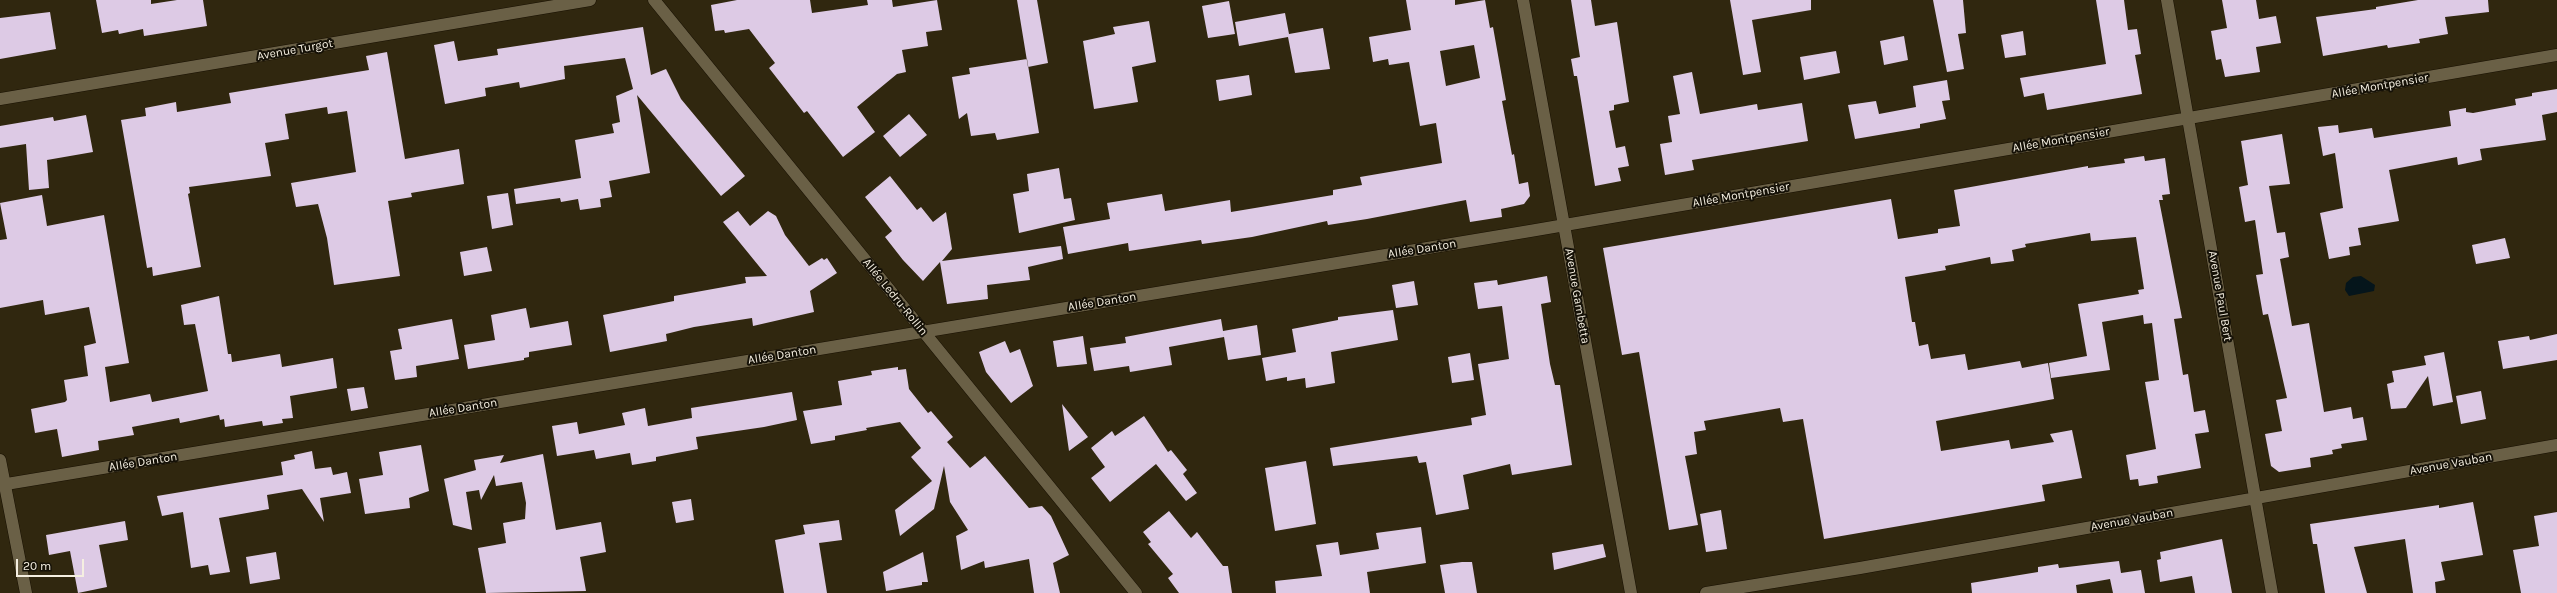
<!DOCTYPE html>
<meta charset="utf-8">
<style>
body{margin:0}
#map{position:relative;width:2557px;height:593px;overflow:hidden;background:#30270f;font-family:Karla,sans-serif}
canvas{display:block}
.scale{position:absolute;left:16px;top:559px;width:68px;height:18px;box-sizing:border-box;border:2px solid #f5efe1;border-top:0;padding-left:5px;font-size:12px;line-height:14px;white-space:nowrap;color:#f5efe1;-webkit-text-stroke:3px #151107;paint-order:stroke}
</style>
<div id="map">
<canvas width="2557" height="593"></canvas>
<div class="scale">20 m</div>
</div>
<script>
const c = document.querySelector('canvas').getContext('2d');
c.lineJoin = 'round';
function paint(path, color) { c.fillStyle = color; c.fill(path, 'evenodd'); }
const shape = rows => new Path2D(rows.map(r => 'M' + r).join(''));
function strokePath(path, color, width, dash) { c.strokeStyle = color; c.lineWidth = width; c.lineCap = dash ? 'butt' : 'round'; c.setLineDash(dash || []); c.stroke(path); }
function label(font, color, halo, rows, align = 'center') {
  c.font = font + ' Karla,sans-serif'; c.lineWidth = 4; c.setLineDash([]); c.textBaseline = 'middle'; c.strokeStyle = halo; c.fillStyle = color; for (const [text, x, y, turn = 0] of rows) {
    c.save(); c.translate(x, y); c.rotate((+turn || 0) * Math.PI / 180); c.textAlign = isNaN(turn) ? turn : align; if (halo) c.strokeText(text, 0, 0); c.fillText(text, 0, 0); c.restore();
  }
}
paint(shape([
 [2361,276,2375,285,2374,291,2349,296,2345,290,2346,283,2353,277]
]), '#05151b');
paint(shape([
 [96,0,151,0,151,4,177,0,203,0,207,26,144,36,143,29,119,34,118,30,102,33],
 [737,0,810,0,812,13,868,5,867,0,892,0,893,7,937,0,942,30,926,32,928,46,902,50,906,72,897,74,857,107,875,132,843,157,807,111,804,113,769,68,775,63,749,29,725,33,724,30,715,31,711,5],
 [1017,0,1037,0,1048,63,1028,67],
 [1406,0,1455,0,1455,5,1485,0,1490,28,1493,27,1506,100,1502,101,1512,155,1514,154,1519,184,1528,182,1530,196,1524,204,1501,209,1502,217,1470,222,1466,200,1367,219,1328,225,1327,221,1252,237,1202,244,1201,240,1129,251,1128,243,1068,254,1063,227,1110,219,1107,203,1162,194,1165,211,1230,200,1231,212,1333,195,1333,190,1362,185,1360,177,1442,163,1436,123,1420,126,1409,62,1389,65,1388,59,1373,62,1369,37,1411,30],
 [1474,45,1480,78,1446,86,1440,51],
 [1571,0,1591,0,1595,26,1617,22,1629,102,1614,105,1614,110,1609,111,1616,148,1625,146,1629,166,1618,168,1621,181,1595,186,1577,76,1574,76,1571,59,1580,57],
 [1730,0,1811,0,1811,10,1752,20,1761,72,1743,75],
 [1933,0,1963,0,1966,33,1958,34,1964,69,1947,72],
 [2096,0,2124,0,2128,30,2137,29,2141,54,2135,55,2142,94,2047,110,2044,93,2024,97,2020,78,2106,64],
 [2222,0,2256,0,2259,19,2276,16,2281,43,2256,47,2260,72,2225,77,2221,59,2216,60,2211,31,2227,28],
 [2418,0,2488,0,2489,12,2445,17,2448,34,2419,39,2420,43,2388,48,2387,45,2323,56,2316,17,2376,9,2376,7],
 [1229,1,1235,34,1208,38,1202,6],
 [50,12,56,49,0,59,0,18],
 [1285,13,1289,34,1323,28,1330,69,1295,73,1288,37,1239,46,1235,22],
 [1149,21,1156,62,1132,67,1138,102,1094,109,1083,41,1115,34,1113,27],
 [643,27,651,75,666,69,681,99,745,176,721,196,637,95,650,173,609,181,612,197,600,199,601,207,580,210,578,199,561,202,560,198,516,204,514,189,581,178,575,140,614,133,612,124,620,122,616,96,633,89,625,58,564,66,565,79,520,88,519,82,485,88,486,96,445,104,434,45,454,41,458,61,498,55,497,49],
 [2023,31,2026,55,2005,58,2001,35],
 [1904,36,1908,60,1884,65,1880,41],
 [1836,51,1840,73,1804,80,1800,57],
 [387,52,405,159,459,149,464,184,411,193,412,197,388,201,400,276,334,285,327,238,318,204,296,207,291,183,356,172,347,111,328,114,327,107,285,114,289,139,265,143,271,176,189,187,190,193,188,194,201,267,153,276,152,267,147,268,121,120,146,116,145,108,176,102,177,112,231,103,229,93,369,70,366,56],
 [1027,59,1039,133,997,140,995,133,971,136,967,113,959,119,952,77,970,74,969,68],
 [1692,72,1700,114,1757,104,1758,110,1802,103,1808,141,1692,160,1694,170,1665,175,1660,144,1672,142,1668,116,1680,114,1673,76],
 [1249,75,1252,95,1219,101,1216,80],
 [1947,80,1950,100,1942,101,1946,119,1920,124,1920,128,1855,139,1848,105,1876,101,1879,114,1916,107,1913,86],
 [2557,89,2557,112,2542,115,2546,140,2480,149,2482,160,2458,165,2457,157,2389,170,2399,221,2358,228,2361,245,2349,247,2350,255,2329,259,2320,213,2343,208,2335,153,2323,156,2318,127,2338,125,2339,133,2372,128,2374,138,2451,126,2449,111,2466,108,2466,112,2473,113,2516,105,2515,99,2532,96,2532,93],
 [909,114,927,135,900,157,883,136],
 [86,115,93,152,47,160,49,188,29,190,26,144,0,148,0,126,53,117,54,121],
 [2282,134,2290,184,2269,186,2277,233,2285,232,2289,257,2280,259,2292,326,2309,323,2324,412,2351,407,2353,419,2363,417,2367,440,2341,444,2342,448,2332,450,2333,454,2310,458,2311,467,2279,472,2271,466,2265,434,2282,431,2276,400,2287,398,2268,314,2263,315,2256,275,2263,274,2255,220,2245,222,2239,187,2248,185,2241,141],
 [2144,156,2145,161,2165,158,2170,194,2162,195,2163,200,2159,200,2182,318,2174,319,2183,375,2188,374,2194,412,2205,410,2209,432,2195,434,2201,468,2157,476,2158,483,2139,486,2138,479,2130,480,2126,455,2156,449,2145,382,2159,380,2152,323,2144,324,2143,315,2102,322,2110,370,2051,378,2049,363,2087,356,2078,304,2139,294,2138,290,2144,289,2136,237,2091,241,2090,233,2025,244,2026,247,2012,250,2014,261,1991,264,1990,257,1945,266,1946,270,1905,277,1912,322,1915,322,1919,346,1928,344,1931,359,1965,354,1968,370,2020,361,2022,368,2048,363,2054,399,1936,421,1941,451,2009,440,2011,449,2054,442,2050,434,2072,430,2082,478,2042,485,2045,501,1824,539,1803,419,1783,422,1780,408,1704,421,1706,430,1694,432,1697,454,1685,456,1698,525,1669,530,1639,352,1622,355,1603,248,1891,199,1898,239,1938,233,1938,229,1960,226,1954,190,2088,166,2088,168,2125,163,2124,159],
 [1059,168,1064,199,1071,198,1075,220,1019,233,1013,194,1029,191,1027,174],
 [890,176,917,210,921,207,933,222,946,212,952,249,942,261,1061,246,1063,259,1028,267,1030,280,987,285,988,299,947,304,940,262,923,281,903,260,885,237,892,231,865,197],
 [508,193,513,225,492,229,487,196],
 [42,195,47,226,104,215,129,363,105,367,110,402,150,394,152,402,208,391,195,324,184,325,181,305,219,296,228,354,231,354,232,362,280,354,282,367,333,358,337,388,290,396,293,418,282,419,283,423,263,426,262,421,225,427,224,419,220,420,219,415,180,423,179,418,132,427,134,435,98,441,99,450,62,457,57,429,35,433,31,409,65,402,67,400,64,380,88,376,84,346,96,343,89,307,45,315,43,300,0,308,0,240,7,239,0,203],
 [738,211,750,226,768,211,776,216,785,235,809,266,822,258,824,260,827,258,837,273,810,291,814,312,753,326,752,318,694,327,666,334,667,341,610,352,603,315,674,301,674,296,746,283,745,277,767,276,723,222],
 [2505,238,2510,258,2476,264,2472,245],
 [487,247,492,271,464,276,460,252],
 [1547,276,1551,302,1541,304,1550,364,1555,385,1560,385,1572,465,1512,475,1510,464,1463,475,1469,509,1436,515,1426,462,1419,463,1417,456,1333,466,1330,448,1472,425,1471,418,1486,415,1478,364,1509,359,1502,306,1478,309,1474,283,1497,280,1498,285],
 [1414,281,1418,305,1396,308,1392,285],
 [526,308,530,328,568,321,572,345,529,352,529,357,524,358,524,360,468,369,464,345,495,340,491,315],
 [1393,310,1398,340,1331,352,1335,383,1306,388,1305,378,1287,381,1287,377,1266,381,1262,358,1296,352,1292,329,1338,320,1338,317],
 [452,319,459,359,416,366,417,377,395,380,390,351,402,349,398,329],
 [1221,319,1224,337,1169,347,1172,365,1130,372,1129,366,1094,371,1090,348,1126,343,1125,337],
 [1257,325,1261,355,1228,360,1223,331],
 [2557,334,2557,360,2503,369,2498,341,2529,336,2530,340],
 [1083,336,1087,364,1057,367,1053,341],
 [1005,341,1010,353,1020,349,1033,386,1011,403,986,372,979,352],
 [2444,352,2453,402,2433,406,2428,376,2406,408,2391,409,2387,384,2394,382,2392,371,2426,365,2424,356],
 [1470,353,1474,380,1452,383,1448,357],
 [898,367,898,370,906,369,909,389,928,413,931,411,953,437,947,442,970,468,985,456,1029,508,1042,506,1051,516,1069,555,1053,563,1060,593,1034,593,1029,559,985,568,984,561,961,570,956,536,968,530,950,502,944,466,934,509,900,536,895,510,932,481,911,457,921,448,900,422,866,428,867,430,835,436,835,440,811,444,803,411,842,405,838,381,872,375,871,371],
 [364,387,368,408,351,411,347,389],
 [2481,391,2486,419,2461,424,2456,396],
 [792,392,797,420,764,427,696,437,698,449,656,457,656,461,632,465,630,453,596,459,594,450,557,456,552,426,577,422,579,434,625,425,622,413,645,408,648,426,692,418,691,408],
 [1062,404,1088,437,1069,451],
 [1144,416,1168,452,1171,450,1187,470,1183,474,1197,493,1186,501,1156,464,1110,502,1091,478,1105,467,1091,448,1112,431,1115,436],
 [421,445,429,491,409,498,410,508,365,514,359,479,383,475,379,452],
 [312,451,315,469,331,467,333,475,347,472,351,493,320,498,324,522,302,489,267,495,269,509,219,518,230,572,210,575,208,565,191,568,183,512,162,516,157,496,283,475,281,462,295,459,294,455],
 [543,454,556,530,601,522,606,552,580,557,586,591,486,593,478,548,506,543,503,523,525,519,526,503,522,482,496,486,494,475,481,500,479,490,466,492,472,530,453,525,444,479,476,470,474,460,504,455,500,463],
 [1306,461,1316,524,1275,531,1265,468],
 [691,499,694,520,676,523,672,502],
 [2473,502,2483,555,2441,562,2445,580,2435,582,2436,593,2413,593,2405,539,2354,547,2367,593,2325,593,2317,544,2313,544,2310,524,2439,505,2439,508],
 [1721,510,1727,549,1706,552,1700,514],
 [1169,511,1191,538,1197,532,1223,566,1228,566,1232,593,1179,593,1168,578,1173,574,1148,544,1151,542,1143,532],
 [2557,512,2557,593,2521,593,2513,550,2539,546,2534,516],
 [839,520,842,540,819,543,827,593,784,593,775,540,805,534,803,525],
 [125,521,128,540,99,545,107,587,78,593,70,551,49,555,46,535],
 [1421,527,1426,563,1367,572,1370,593,1276,593,1275,581,1322,576,1316,545,1338,542,1340,555,1379,549,1376,533],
 [2222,539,2232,593,2195,593,2192,576,2160,582,2157,560,2161,559,2160,552],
 [1603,544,1606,557,1554,570,1552,553],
 [276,552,280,579,250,584,246,557],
 [923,552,928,582,922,582,922,585,886,591,883,572],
 [2119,561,2121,573,2141,570,2145,593,2113,593,2110,579,2076,585,2077,593,1972,593,1971,583,2038,572,2038,567,2058,564,2059,568],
 [1462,562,1472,562,1477,593,1445,593,1440,565]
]), '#ddcae5');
const street = shape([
 [654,0,1136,593],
 [1523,0,1631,593],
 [2167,0,2272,593],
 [0,99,590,0],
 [0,460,26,593],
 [0,485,1530,231,2557,55],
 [1706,593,1860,568,2557,445]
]);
strokePath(street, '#181000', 13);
strokePath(street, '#6a6046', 12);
label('12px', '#f5efe1', '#151107', [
 ["Avenue Turgot",295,50,-10],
 ["Allée Montpensier",2380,86,-10],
 ["Allée Montpensier",2061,140,-10],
 ["Allée Montpensier",1741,195,-10],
 ["Allée Danton",1422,249,-9],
 ["Avenue Gambetta",1577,296,80],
 ["Avenue Paul Bert",2220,296,80],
 ["Allée Ledru-Rollin",895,297,51],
 ["Allée Danton",1102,302,-9],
 ["Allée Danton",782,355,-9],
 ["Allée Danton",463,408,-9],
 ["Allée Danton",143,462,-9],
 ["Avenue Vauban",2451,464,-10],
 ["Avenue Vauban",2132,520,-10]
]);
</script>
